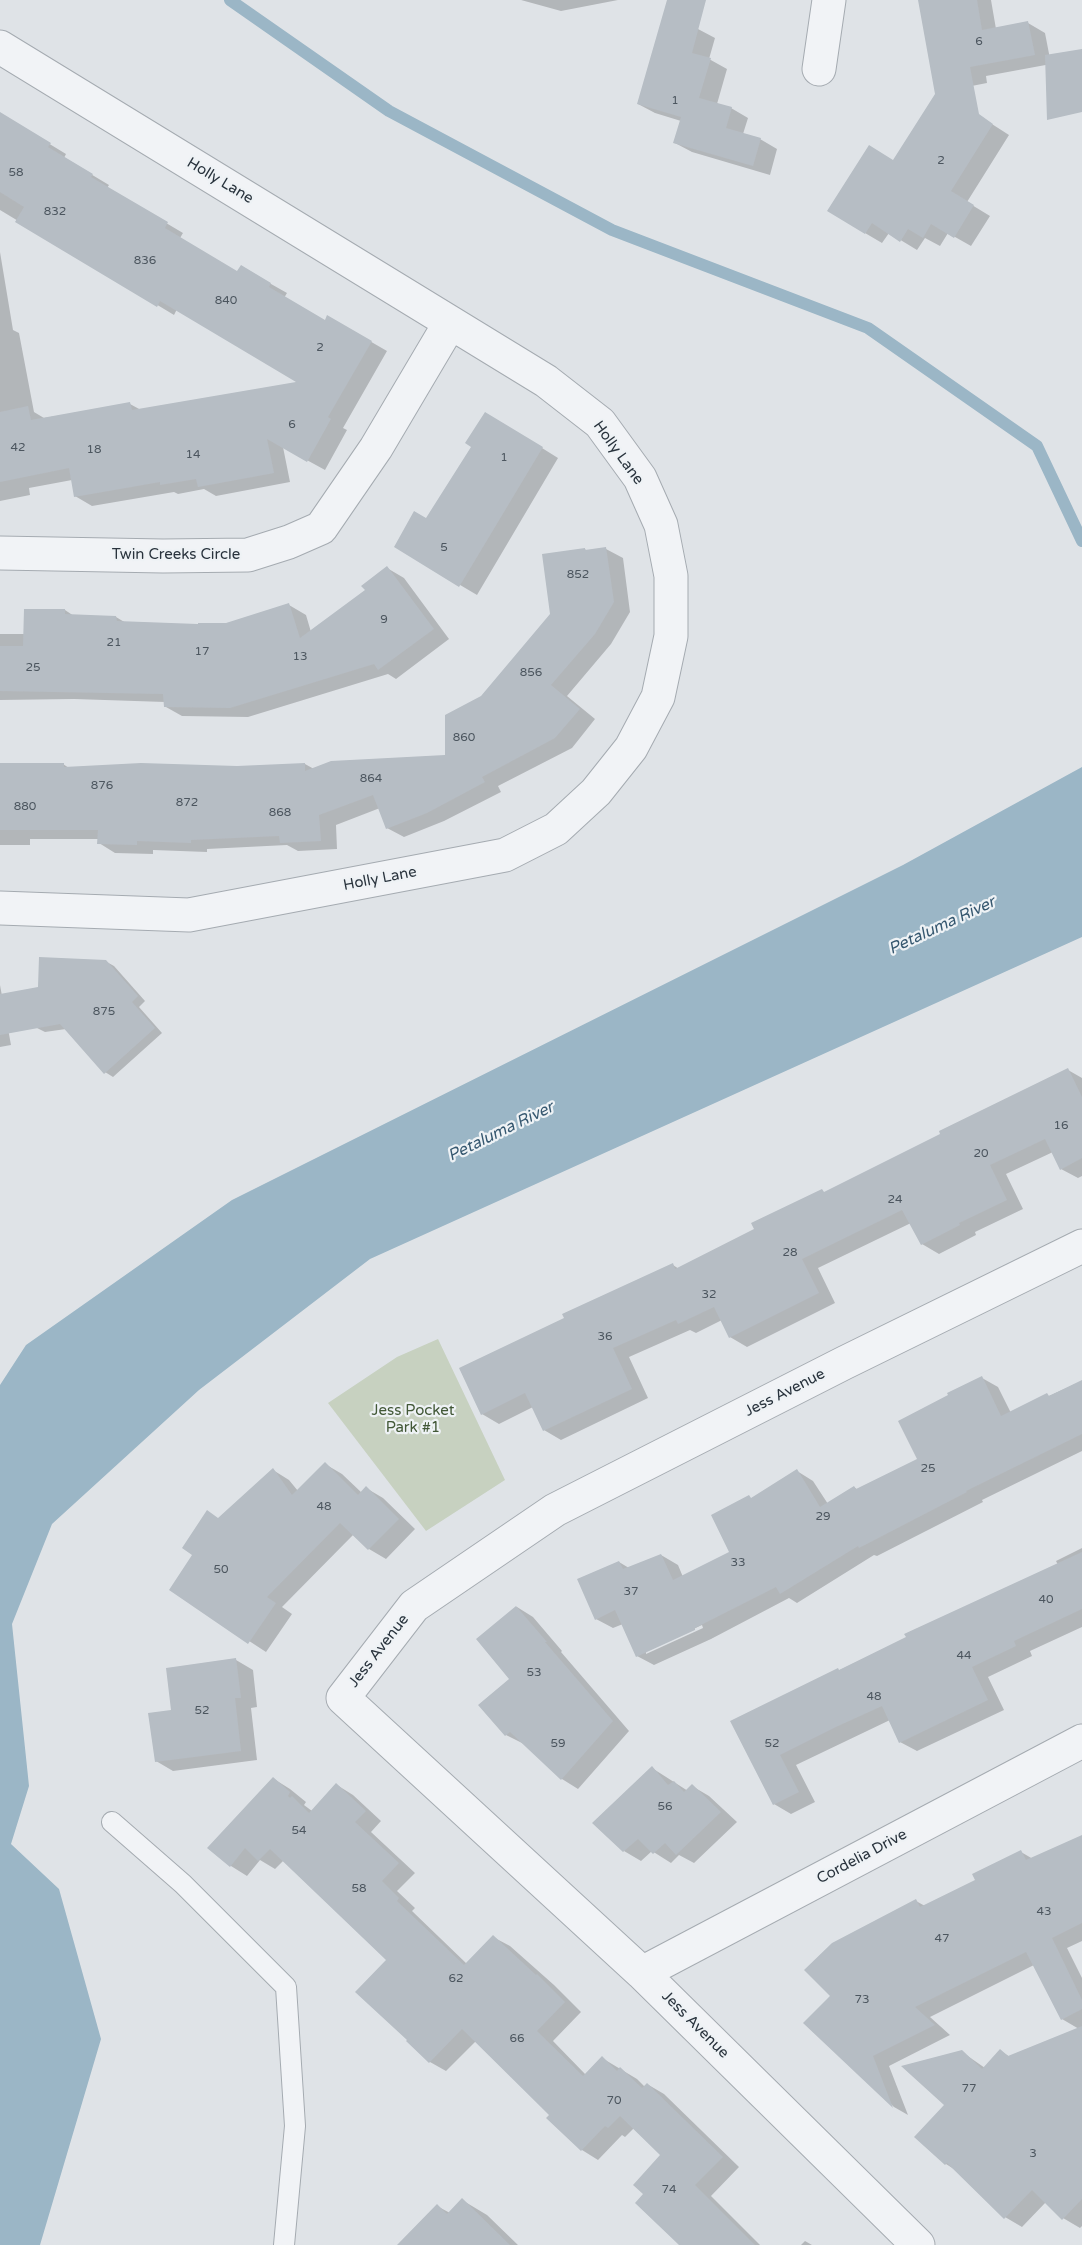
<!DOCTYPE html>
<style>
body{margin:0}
canvas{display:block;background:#dfe3e7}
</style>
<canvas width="1082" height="2245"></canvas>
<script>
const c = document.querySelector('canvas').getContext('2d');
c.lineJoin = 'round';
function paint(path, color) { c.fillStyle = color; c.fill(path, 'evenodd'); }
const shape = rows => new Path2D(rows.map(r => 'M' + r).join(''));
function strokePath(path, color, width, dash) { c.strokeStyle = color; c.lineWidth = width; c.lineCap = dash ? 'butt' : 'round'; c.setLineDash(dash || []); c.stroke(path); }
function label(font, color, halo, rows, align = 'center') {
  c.font = font + ' "Varela Round",sans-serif'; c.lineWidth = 4.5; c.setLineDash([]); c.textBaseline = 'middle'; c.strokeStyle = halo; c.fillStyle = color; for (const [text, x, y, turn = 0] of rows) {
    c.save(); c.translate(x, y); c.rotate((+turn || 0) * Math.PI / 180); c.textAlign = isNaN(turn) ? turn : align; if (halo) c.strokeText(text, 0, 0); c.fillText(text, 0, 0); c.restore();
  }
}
paint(shape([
 [438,1339,505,1480,426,1531,328,1403,397,1357]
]), '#c7d1c0');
paint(shape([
 [1082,767,1082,937,370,1259,199,1390,52,1524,12,1624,29,1786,11,1844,59,1889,101,2039,40,2245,0,2245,0,1385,26,1345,232,1200,903,865]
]), '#9bb6c6');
paint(shape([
 [521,0,618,0,561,11],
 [919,0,991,0,996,29,1028,23,1045,33,1051,64,986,76,987,83,951,90],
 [698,29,715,38,709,59,727,69,717,104,731,108,748,118,743,134,760,139,777,149,770,175,692,152,675,143,681,121,655,113,638,104],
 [956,101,1009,135,967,202,990,216,971,246,948,233,940,246,925,238,917,250,889,233,882,243,865,233,894,162],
 [25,129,66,154,64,158,109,185,107,188,183,233,180,238,238,273,241,267,287,293,284,298,325,322,328,317,387,351,343,428,347,430,325,470,283,447,290,482,216,496,204,489,178,494,174,492,92,506,75,496,72,480,29,488,30,495,0,501,0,252,13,330,19,333,34,412,44,418,130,404,141,410,300,383,177,309,174,315,0,210,0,133],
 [502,423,558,458,477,595,396,547,427,520],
 [585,549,587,551,606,549,623,558,630,612,611,644,567,696,595,719,572,748,498,786,501,792,444,821,404,837,387,828,380,808,336,825,337,849,298,851,287,845,207,849,207,852,153,850,153,854,115,853,99,843,99,839,30,839,30,845,0,845,0,764,63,764,69,768,237,768,305,764,314,769,447,757,482,697,552,615],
 [387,568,404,578,449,639,396,679,388,674,248,717,182,716,166,707,165,702,74,699,0,700,0,634,26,634,65,610,74,616,116,617,126,623,199,626,226,624,289,605,306,615,311,632,367,590],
 [105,961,114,966,145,1001,139,1007,162,1033,113,1077,105,1072,66,1029,45,1032,37,1028],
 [0,985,11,1045,0,1047],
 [1068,1070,1082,1078,1082,1176,1078,1178,1061,1169,1053,1152,1006,1174,1023,1209,975,1232,976,1235,939,1254,922,1244,911,1223,818,1268,835,1303,747,1347,730,1337,722,1320,696,1333,690,1330,629,1357,648,1398,561,1440,544,1430,533,1407,499,1424,482,1414,673,1265,679,1269,756,1230,822,1191,825,1193],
 [982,1378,998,1387,1011,1413,1082,1381,1082,1451,982,1500,983,1502,877,1556,874,1555,797,1603,789,1598,711,1639,654,1665,637,1656,623,1624,613,1628,596,1619,619,1562,629,1568,661,1555,678,1565,683,1577,731,1553,749,1497,752,1499,797,1471,813,1481,828,1504,854,1487,858,1490,919,1460],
 [702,1625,703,1628,646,1654,646,1651],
 [325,1464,342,1474,362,1493,366,1488,383,1498,415,1529,386,1559,369,1549,354,1534,282,1607,292,1614,266,1652,171,1590,219,1519,273,1470,289,1480,298,1491],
 [1082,1548,1082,1627,1030,1651,1032,1656,988,1677,1004,1710,917,1751,900,1742,890,1720,796,1765,815,1802,791,1814,774,1804,732,1722,1058,1565,1056,1561],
 [517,1607,533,1617,562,1651,561,1652,629,1731,578,1789,562,1779,524,1744,506,1735],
 [236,1660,253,1670,257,1707,251,1708,257,1760,173,1771,156,1761],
 [652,1768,688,1791,692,1786,709,1796,737,1822,694,1863,679,1855,671,1863,652,1851,641,1861,624,1851],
 [274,1779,290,1789,306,1802,304,1805,312,1811,337,1785,353,1795,381,1821,371,1832,415,1873,397,1891,415,1908,412,1911,467,1964,493,1937,510,1946,554,1985,581,2012,553,2041,586,2075,602,2058,637,2079,645,2087,647,2084,664,2094,739,2167,711,2196,760,2245,681,2245,646,2194,662,2155,634,2128,625,2137,622,2135,598,2160,582,2150,551,2115,476,2041,446,2071,430,2062,388,1960,284,1860,275,1869,260,1860,247,1876,231,1866,209,1848],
 [1082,1837,1082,1941,1067,1948,1082,1978,1082,2226,1080,2228,1063,2218,1046,2202,1022,2227,1005,2217,957,2171,946,2164,946,2105,962,2052,985,2068,1001,2051,1010,2057,1079,2029,1062,2019,1034,1965,930,2017,950,2035,889,2066,908,2115,894,2107,806,2023,916,1901,925,1906,977,1880,1021,1852,1033,1859],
 [462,2200,487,2215,518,2245,399,2245,437,2206,450,2213],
 [805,2241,812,2245,801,2245]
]), '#0003');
strokePath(shape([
 [230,0,389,111,612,230,868,328,1037,446,1082,541]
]), '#9bb6c6', 12);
paint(shape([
 [667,0,706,0,692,53,711,58,699,98,732,107,726,128,761,138,753,166,673,143,681,117,637,104],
 [918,0,977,0,982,30,1028,21,1035,55,970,67,979,114,993,124,951,191,974,205,954,238,931,224,923,238,908,229,900,242,872,223,865,234,827,211,869,145,893,160,935,94],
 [1082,49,1082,112,1047,120,1045,55],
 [0,112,51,143,48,147,93,174,91,177,168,222,165,228,237,271,241,265,271,283,269,287,325,320,327,315,372,341,328,417,331,419,307,462,267,439,274,473,198,487,196,479,160,485,160,482,74,497,69,468,0,482,0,412,28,406,31,420,130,402,132,410,296,382,160,301,157,307,15,222,24,207,0,192],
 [485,412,543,447,459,587,394,547,414,511,426,518,471,447,465,443],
 [606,547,614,602,595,634,551,685,580,709,555,738,482,777,485,782,427,813,386,829,373,795,319,815,321,841,280,843,279,836,191,840,191,843,137,841,137,845,97,844,98,830,0,830,0,763,64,763,64,767,141,763,237,766,305,763,305,771,331,761,445,755,445,715,481,696,550,614,542,554,585,548,585,550],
 [387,566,434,629,378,670,374,664,230,708,164,707,163,694,0,691,0,646,23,646,24,609,65,609,65,614,116,616,117,621,198,624,198,623,226,623,289,603,300,638,365,590,361,586],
 [39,957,106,960,138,996,132,1002,155,1028,104,1074,60,1024,0,1035,0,994,38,987],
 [1068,1068,1082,1097,1082,1158,1060,1170,1045,1139,990,1165,1007,1200,959,1223,960,1225,921,1245,902,1210,802,1259,819,1293,729,1338,714,1307,678,1324,676,1320,613,1348,632,1389,543,1431,525,1393,481,1415,459,1368,564,1318,562,1314,673,1263,675,1269,754,1229,751,1223,822,1189,824,1192,940,1134,939,1131],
 [982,1376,1001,1416,1047,1393,1049,1396,1082,1380,1082,1434,966,1491,967,1492,859,1548,858,1546,780,1594,776,1587,695,1628,695,1630,636,1657,615,1610,595,1620,577,1579,619,1561,623,1569,661,1554,673,1580,729,1552,711,1515,749,1495,751,1498,797,1469,820,1507,854,1486,856,1489,917,1459,898,1421,948,1395,947,1393],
 [325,1462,358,1495,366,1486,399,1519,368,1550,340,1523,267,1597,276,1603,248,1644,169,1590,192,1555,182,1548,207,1510,218,1518,273,1468,292,1495],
 [1082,1552,1082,1609,1014,1641,1016,1646,972,1667,988,1700,899,1743,882,1706,838,1726,780,1755,799,1792,773,1805,730,1721,838,1668,839,1670,906,1637,904,1634],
 [516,1606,547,1642,545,1642,613,1721,561,1780,510,1732,505,1736,478,1705,509,1679,476,1639],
 [236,1658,241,1698,235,1698,241,1751,155,1762,148,1713,171,1710,166,1668],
 [652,1766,668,1785,674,1781,684,1792,692,1784,721,1812,676,1855,665,1843,653,1854,638,1839,623,1852,592,1823],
 [273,1777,290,1792,288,1796,290,1798,292,1796,309,1813,336,1783,366,1811,355,1822,399,1863,382,1881,399,1898,397,1901,464,1965,493,1935,536,1975,537,1974,565,2002,537,2031,583,2076,602,2056,617,2071,620,2067,642,2088,647,2083,723,2157,695,2185,755,2245,679,2245,635,2203,643,2194,633,2185,660,2155,620,2116,608,2128,605,2126,581,2151,546,2118,549,2115,462,2029,429,2063,406,2041,407,2040,355,1992,386,1960,270,1849,258,1861,245,1848,230,1867,207,1848],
 [1082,1835,1082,1923,1052,1938,1082,2000,1082,2009,1061,2020,1026,1952,915,2007,935,2025,873,2056,893,2108,803,2023,830,1996,804,1970,832,1943,916,1899,920,1907,975,1880,972,1874,1021,1850,1026,1860],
 [1082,2026,1082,2199,1062,2220,1032,2190,1004,2219,947,2163,945,2165,914,2137,944,2105,901,2066,962,2050,982,2069,1000,2049,1008,2056],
 [462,2198,510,2245,397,2245,437,2204,447,2214]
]), '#b6bdc4');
const service = shape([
 [112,1822,183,1884,286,1987,295,2126,284,2245]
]);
const minor = shape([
 [0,47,546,381,600,423,640,478,661,525,671,576,671,636,658,697,631,748,596,792,556,829,505,855,189,915,0,908],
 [819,69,829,0],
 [0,553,163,556,248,555,289,542,321,528,376,448,450,323],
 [642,1973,1082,1741],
 [918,2245,642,1973,343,1698,414,1606,555,1510,844,1363,1082,1246]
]);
strokePath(service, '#a5abb1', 22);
strokePath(minor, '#a5abb1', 35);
strokePath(service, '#f1f3f6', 20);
strokePath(minor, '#f1f3f6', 33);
label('12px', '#4c565f', null, [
 ["6",979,42],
 ["1",675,101],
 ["2",941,161],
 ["58",16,173],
 ["832",55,212],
 ["836",145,261],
 ["840",226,301],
 ["2",320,348],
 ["6",292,425],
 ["42",18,448],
 ["18",94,450],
 ["14",193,455],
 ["1",504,458],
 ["5",444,548],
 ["852",578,575],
 ["9",384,620],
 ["21",114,643],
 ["17",202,652],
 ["13",300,657],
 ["25",33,668],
 ["856",531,673],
 ["860",464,738],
 ["864",371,779],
 ["876",102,786],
 ["872",187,803],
 ["880",25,807],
 ["868",280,813],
 ["875",104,1012],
 ["16",1061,1126],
 ["20",981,1154],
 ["24",895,1200],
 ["28",790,1253],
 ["32",709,1295],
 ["36",605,1337],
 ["25",928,1469],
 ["48",324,1507],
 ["29",823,1517],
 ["33",738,1563],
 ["50",221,1570],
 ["37",631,1592],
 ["40",1046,1600],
 ["44",964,1656],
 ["53",534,1673],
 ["48",874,1697],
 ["52",202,1711],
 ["59",558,1744],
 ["52",772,1744],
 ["56",665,1807],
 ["54",299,1831],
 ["58",359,1889],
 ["43",1044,1912],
 ["47",942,1939],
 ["62",456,1979],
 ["73",862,2000],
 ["66",517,2039],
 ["77",969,2089],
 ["70",614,2101],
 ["3",1033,2154],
 ["74",669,2190]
]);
label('15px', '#29333d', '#eef2f5', [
 ["Holly Lane",220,181,31],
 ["Holly Lane",618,453,54],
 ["Twin Creeks Circle",176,555],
 ["Holly Lane",380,879,-11],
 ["Jess Avenue",785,1393,-27],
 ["Jess Avenue",379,1651,-52],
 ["Cordelia Drive",862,1857,-28],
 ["Jess Avenue",695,2025,45]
]);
label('15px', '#425837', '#eef2f5', [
 ["Jess Pocket",413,1411],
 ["Park #1",413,1428]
]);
label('italic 16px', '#35576f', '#eef2f5', [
 ["Petaluma River",942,926,-25],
 ["Petaluma River",501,1132,-26]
]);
</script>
